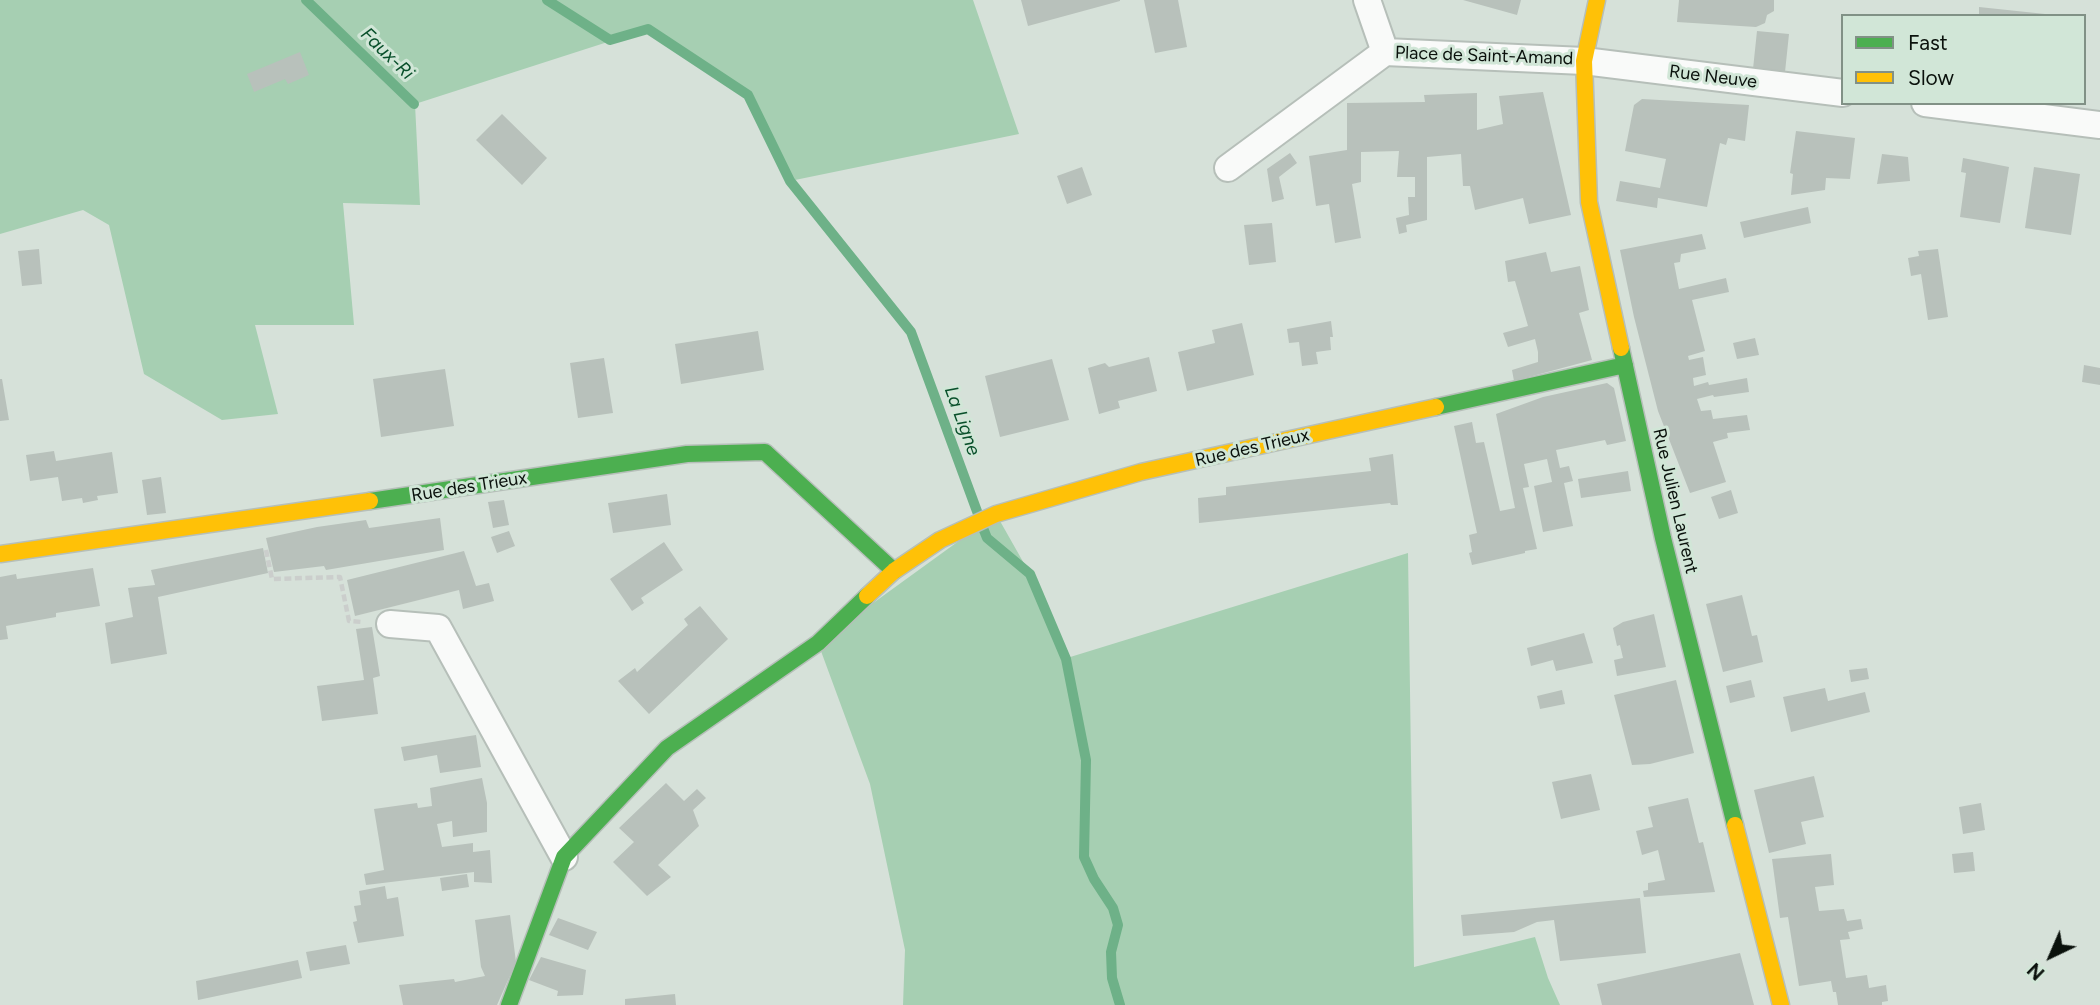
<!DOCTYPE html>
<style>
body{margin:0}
#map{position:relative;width:2100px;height:1005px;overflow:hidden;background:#d6e1d9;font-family:Figtree,sans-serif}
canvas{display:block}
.legend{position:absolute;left:1841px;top:14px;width:245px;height:91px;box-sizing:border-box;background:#d1e6d7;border:2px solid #819186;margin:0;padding:9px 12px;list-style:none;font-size:21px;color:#0a110c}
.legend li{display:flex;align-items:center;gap:14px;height:35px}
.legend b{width:35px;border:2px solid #819186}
.north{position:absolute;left:2016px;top:921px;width:70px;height:70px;-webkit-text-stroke:5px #d1e6d7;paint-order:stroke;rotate:224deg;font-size:19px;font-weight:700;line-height:28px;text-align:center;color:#0a110c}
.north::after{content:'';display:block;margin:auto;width:24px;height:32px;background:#0a110c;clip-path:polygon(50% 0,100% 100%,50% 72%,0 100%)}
</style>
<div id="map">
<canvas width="2100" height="1005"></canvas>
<ul class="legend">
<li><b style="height:9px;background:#4caf50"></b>Fast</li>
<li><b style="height:9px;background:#ffc107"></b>Slow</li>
</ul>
<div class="north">N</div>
</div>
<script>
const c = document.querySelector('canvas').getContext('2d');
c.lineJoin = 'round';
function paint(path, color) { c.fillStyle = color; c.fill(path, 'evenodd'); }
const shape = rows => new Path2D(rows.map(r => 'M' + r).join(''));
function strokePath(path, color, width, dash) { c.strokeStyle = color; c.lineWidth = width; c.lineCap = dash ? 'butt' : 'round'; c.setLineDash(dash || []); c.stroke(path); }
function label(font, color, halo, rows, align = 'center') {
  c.font = font + ' Figtree,sans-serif'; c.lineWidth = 6; c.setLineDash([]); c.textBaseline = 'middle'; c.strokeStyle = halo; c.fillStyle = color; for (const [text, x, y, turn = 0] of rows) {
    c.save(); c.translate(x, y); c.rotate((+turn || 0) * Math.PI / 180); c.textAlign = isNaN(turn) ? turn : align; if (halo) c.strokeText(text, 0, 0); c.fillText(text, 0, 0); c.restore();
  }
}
paint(shape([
 [0,0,973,0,1019,134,790,181,748,95,648,29,415,104,420,205,343,203,354,325,255,325,278,414,222,420,144,374,109,225,83,210,0,234],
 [996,514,1030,574,1067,658,1408,553,1414,967,1535,937,1548,978,1560,1005,903,1005,905,950,870,784,818,643]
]), '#a6cfb2');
strokePath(shape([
 [306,0,414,104],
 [547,0,610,40,648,29,748,95,790,181,911,332,978,514],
 [983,528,987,538,1030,574,1066,659,1086,760,1084,857,1094,879,1113,908,1118,925,1111,952,1112,978,1120,1005]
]), '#6eb188', 10);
paint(shape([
 [1021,0,1120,0,1120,1,1028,26],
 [1144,0,1178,0,1187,47,1155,53],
 [1463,0,1521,0,1517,15],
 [1679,0,1774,0,1774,11,1767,15,1765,23,1756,27,1677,22],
 [1979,7,2045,14,2044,16,1979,16],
 [1757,31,1789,34,1785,72,1753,69],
 [300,52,309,75,288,84,285,79,254,92,247,74],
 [1543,92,1571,215,1529,224,1523,198,1475,210,1470,186,1463,186,1461,154,1427,157,1427,220,1406,225,1407,232,1399,234,1396,218,1409,215,1408,197,1415,197,1415,177,1397,177,1399,151,1361,152,1361,182,1352,184,1361,238,1335,243,1329,204,1316,206,1309,156,1347,150,1347,103,1425,102,1424,95,1477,93,1477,130,1503,124,1499,96],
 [1642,99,1749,105,1745,141,1728,138,1726,145,1720,143,1707,207,1658,198,1657,208,1616,201,1620,181,1660,188,1666,159,1625,151,1634,105],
 [502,114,547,158,522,185,476,140],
 [1796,131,1855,138,1850,179,1826,178,1825,190,1791,195,1793,174,1790,173],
 [1290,153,1297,163,1279,177,1284,199,1272,202,1267,169],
 [1882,154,1908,157,1910,181,1877,184],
 [1963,158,2009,167,2000,223,1960,217,1966,173,1961,172],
 [1082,167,1092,195,1067,204,1057,176],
 [2034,167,2080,174,2071,235,2025,228],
 [1808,207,1811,223,1744,238,1740,222],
 [1272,223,1276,262,1249,265,1244,225],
 [1702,234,1706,249,1681,254,1680,262,1674,263,1679,289,1726,278,1729,292,1692,300,1705,351,1688,356,1689,360,1703,357,1706,375,1693,378,1694,386,1708,382,1709,385,1747,378,1749,392,1714,397,1713,395,1697,399,1701,411,1711,410,1713,419,1747,415,1750,430,1727,433,1728,438,1713,442,1726,482,1690,493,1658,411,1634,317,1620,250],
 [39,249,42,284,22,286,18,251],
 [1938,249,1948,317,1928,320,1921,274,1911,276,1908,258,1919,256,1918,251],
 [1546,252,1551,272,1580,266,1589,310,1579,313,1592,360,1514,381,1512,370,1538,362,1538,352,1535,339,1508,347,1503,333,1528,326,1515,281,1508,282,1505,261],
 [1331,321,1333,337,1330,337,1331,350,1316,352,1318,364,1302,366,1299,342,1289,343,1287,329],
 [1242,323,1254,375,1187,391,1178,352,1215,343,1212,330],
 [758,331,764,370,681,384,675,344],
 [1755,338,1759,355,1737,359,1733,343],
 [1149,357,1157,391,1118,401,1120,408,1099,414,1088,368,1105,363,1109,367],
 [604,358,613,413,578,418,570,363],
 [1052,359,1069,420,1000,437,985,376],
 [2084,365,2100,368,2100,385,2082,382],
 [445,369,454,426,381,437,373,379],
 [0,379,2,379,9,420,0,421],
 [1607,383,1614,388,1626,441,1607,445,1605,440,1556,450,1560,468,1569,466,1573,481,1564,483,1573,526,1543,532,1534,486,1552,482,1547,459,1524,464,1529,487,1523,488,1537,549,1525,551,1525,553,1472,565,1469,553,1472,552,1469,535,1477,533,1454,426,1472,422,1476,443,1484,442,1500,511,1515,508,1496,414,1543,397],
 [54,451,56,461,112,452,118,493,97,496,98,500,83,503,82,498,62,501,58,477,30,481,26,455],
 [1393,454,1398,505,1391,505,1390,503,1199,523,1198,498,1226,495,1226,487,1371,471,1369,458],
 [1628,471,1631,491,1581,498,1578,479],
 [161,477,166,513,147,515,142,480],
 [1731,490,1738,513,1719,519,1711,497],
 [667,494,671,525,613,533,608,503],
 [504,500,509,525,493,528,488,502],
 [440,518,444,550,326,570,324,566,274,572,266,538,317,527,366,520,369,528],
 [509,531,515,546,497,553,491,537],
 [664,542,683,570,641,598,644,603,632,611,610,579],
 [263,548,268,573,158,597,167,654,111,664,105,623,133,617,128,588,155,585,151,570],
 [464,551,476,586,489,583,494,601,463,609,459,590,355,616,347,580],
 [93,568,100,606,56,613,56,617,6,626,8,639,0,640,0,577,16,574,17,579],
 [1742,595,1752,636,1757,635,1763,662,1723,672,1706,604],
 [700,606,728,639,649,714,618,681,635,668,637,672,688,625,684,619],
 [1654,614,1666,667,1617,676,1614,660,1623,658,1620,645,1617,646,1613,628,1623,622],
 [372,627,380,676,373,678,378,714,322,721,317,686,364,680,356,629],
 [1584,633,1593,663,1556,671,1553,660,1531,666,1527,648],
 [1867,668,1869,679,1851,682,1849,670],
 [1676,680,1694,753,1650,764,1632,765,1614,695],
 [1751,680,1755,697,1730,703,1726,686],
 [1825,688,1828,701,1865,692,1870,712,1791,732,1783,697],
 [1562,690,1565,704,1540,709,1537,696],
 [476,735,481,767,440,773,437,755,404,761,401,747],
 [1591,774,1600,810,1561,819,1552,782],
 [1814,776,1824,817,1801,822,1806,844,1769,853,1754,790],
 [482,778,487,803,487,832,453,837,452,821,437,824,442,847,473,843,473,852,490,850,492,883,474,882,474,872,366,885,364,874,384,870,374,809,417,803,418,808,432,806,430,788],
 [666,783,684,801,697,789,706,798,693,810,699,826,658,865,671,877,647,896,613,862,634,842,619,828],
 [1688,798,1699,843,1703,842,1715,892,1644,897,1643,891,1648,890,1648,883,1665,880,1658,850,1642,855,1636,831,1653,827,1648,807],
 [1981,803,1985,830,1963,834,1959,807],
 [1973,852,1975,871,1954,873,1952,854],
 [1831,854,1834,885,1815,887,1819,911,1844,909,1847,921,1861,919,1863,929,1848,932,1850,939,1840,940,1846,978,1867,975,1869,988,1886,985,1888,1001,1882,1002,1882,1005,1838,1005,1836,992,1833,992,1831,981,1799,986,1788,917,1780,918,1772,859],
 [467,874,469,887,442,891,440,878],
 [385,886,387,899,398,897,404,936,358,943,353,922,357,921,354,906,361,905,359,891],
 [1640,898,1646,953,1560,961,1554,920,1537,922,1514,932,1463,936,1461,915],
 [510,915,516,962,497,1005,403,1005,399,985,454,979,455,982,485,976,481,967,475,920],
 [558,918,597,932,588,950,549,935],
 [346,945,350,964,310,971,306,952],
 [1740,953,1754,1005,1602,1005,1597,984],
 [541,957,586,970,583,995,557,996,558,991,529,980],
 [298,960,302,978,198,1000,196,981],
 [675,994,676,1005,625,1005,625,999]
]), '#b8c1bb');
const street = shape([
 [1367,0,1385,52,1584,61,1843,93],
 [1925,103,2100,125],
 [1228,168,1385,52],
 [390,624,438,628,564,857]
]);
const fast = shape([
 [1621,348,1663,538,1735,825],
 [1436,407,1625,365],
 [370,501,687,454,765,452,894,571],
 [509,1005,564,857,667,748,818,643,867,596]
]);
const slow = shape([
 [1597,0,1584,61,1589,202,1621,348],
 [0,554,370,501],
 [867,596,894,571,940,540,996,514,1141,472,1436,407],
 [1735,825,1781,1005]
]);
strokePath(street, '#b6bfb9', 30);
strokePath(fast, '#b6bfb9', 19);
strokePath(slow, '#b6bfb9', 19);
strokePath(shape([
 [266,550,272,579,340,577,349,621,362,622]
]), '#cbcecc', 4.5, [7, 3.5]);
strokePath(street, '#f9faf9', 26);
strokePath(fast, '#4caf50', 16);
strokePath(slow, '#ffc107', 16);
label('18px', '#0a110c', '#d1e6d7', [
 ["Place de Saint-Amand",1484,56,2],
 ["Rue Neuve",1713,77,7],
 ["Rue des Trieux",1252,448,-13],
 ["Rue des Trieux",469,487,-9],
 ["Rue Julien Laurent",1675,501,77]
]);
label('italic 19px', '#09502b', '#d1e6d7', [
 ["Faux-Ri",387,54,44],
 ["La Ligne",962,421,70]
]);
</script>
